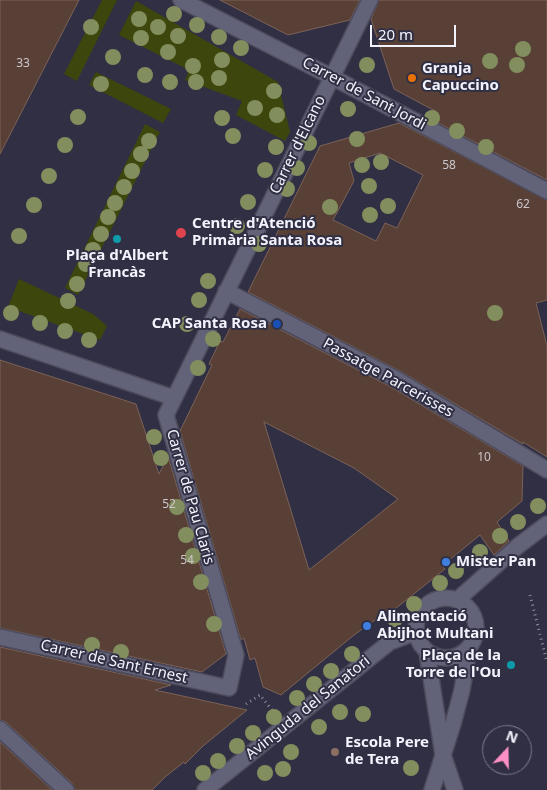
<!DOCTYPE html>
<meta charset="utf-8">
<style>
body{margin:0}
#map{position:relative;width:547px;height:790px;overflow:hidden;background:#302f43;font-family:"Noto Sans",sans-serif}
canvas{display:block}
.north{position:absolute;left:482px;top:725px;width:50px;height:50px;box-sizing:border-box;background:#302f43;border:1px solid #7e7d8e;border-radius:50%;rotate:21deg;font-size:14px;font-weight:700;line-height:20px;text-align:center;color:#f3f3fe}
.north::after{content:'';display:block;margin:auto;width:18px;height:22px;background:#fc8fc3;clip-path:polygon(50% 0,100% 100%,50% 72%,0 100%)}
.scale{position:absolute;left:370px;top:25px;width:86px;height:22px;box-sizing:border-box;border:2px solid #f3f3fe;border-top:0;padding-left:6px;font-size:15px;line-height:18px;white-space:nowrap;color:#f3f3fe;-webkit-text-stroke:4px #302f43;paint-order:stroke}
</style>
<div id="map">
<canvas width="547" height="790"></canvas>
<div class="north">N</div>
<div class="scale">20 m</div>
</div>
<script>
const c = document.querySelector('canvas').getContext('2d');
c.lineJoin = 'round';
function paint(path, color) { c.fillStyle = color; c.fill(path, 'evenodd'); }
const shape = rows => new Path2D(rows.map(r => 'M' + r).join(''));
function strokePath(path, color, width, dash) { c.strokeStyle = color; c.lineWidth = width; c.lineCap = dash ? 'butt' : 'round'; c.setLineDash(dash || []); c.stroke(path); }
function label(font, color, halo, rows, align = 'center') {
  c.font = font + ' "Noto Sans",sans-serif'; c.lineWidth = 4; c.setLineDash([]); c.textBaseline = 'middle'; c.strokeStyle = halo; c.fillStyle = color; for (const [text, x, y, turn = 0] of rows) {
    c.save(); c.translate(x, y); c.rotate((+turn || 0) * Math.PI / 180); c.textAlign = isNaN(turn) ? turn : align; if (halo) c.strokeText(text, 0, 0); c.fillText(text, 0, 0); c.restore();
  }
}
paint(shape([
 [102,0,117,0,77,81,64,74],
 [136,1,278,82,290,132,285,141,236,115,242,101,185,80,189,70,119,35],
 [96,72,171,109,163,123,89,85],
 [145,124,160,132,78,295,65,288],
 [19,279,93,314,107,326,100,340,8,307]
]), '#3d470d');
const building = shape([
 [0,0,79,0,0,154,0,0],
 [220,0,360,0,350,20,288,35,220,0],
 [379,0,547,0,547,180,425,116,437,112,394,89,371,19,379,0],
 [399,123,547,200,547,300,536,303,547,346,547,457,523,442,523,444,400,371,248,292,320,146,399,123],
 [380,153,423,175,397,228,385,223,376,241,333,220,354,181,349,163,380,153],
 [240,309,391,387,523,466,522,501,497,522,509,541,494,555,480,535,442,566,445,569,405,601,381,620,379,617,354,635,281,695,263,687,255,658,250,660,244,638,241,640,180,431,212,365,209,364,220,341,223,342,240,309],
 [264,422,354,468,398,499,309,570,264,422],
 [0,360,136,404,159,474,168,456,226,654,202,672,0,628,0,360],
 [0,647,171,685,155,690,247,710,203,746,185,764,184,762,165,777,152,790,75,790,72,783,6,722,0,720,0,647],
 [0,742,52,790,0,790,0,742]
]);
paint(building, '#584036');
strokePath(building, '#7c6258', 1);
const street = shape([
 [181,0,332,77,547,191],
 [226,291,396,379,547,470],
 [0,339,174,398],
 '416 628a30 30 0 1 1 60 0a30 30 0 1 1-60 0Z',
 [457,600,518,546,547,524],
 [0,637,229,688,236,655,166,415,370,0],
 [427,652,443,755,455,790],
 [0,729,66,790],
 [205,790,390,642,416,632],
 [432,790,453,724,462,690,469,648]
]);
strokePath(street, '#4d4b5c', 18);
strokePath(shape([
 [530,595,547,662],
 [246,704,260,695,272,710]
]), '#908f9f', 3, [1, 4]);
strokePath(street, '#626279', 15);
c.fillStyle = '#828e5d';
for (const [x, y] of [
 [174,14],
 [139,19],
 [197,25],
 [91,27],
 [158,27],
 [178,36],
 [219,37],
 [141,38],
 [241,48],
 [523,49],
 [168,52],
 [113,57],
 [222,60],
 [490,61],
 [367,65],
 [517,65],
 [193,66],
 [145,75],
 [219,78],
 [170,82],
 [196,82],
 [101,84],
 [274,91],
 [255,108],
 [348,109],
 [277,115],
 [78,117],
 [222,118],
 [432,118],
 [457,131],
 [233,136],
 [357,139],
 [149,141],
 [309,143],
 [65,145],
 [276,147],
 [486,147],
 [141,154],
 [381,162],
 [362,165],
 [297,168],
 [265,170],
 [132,171],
 [49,176],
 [369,186],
 [124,187],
 [287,189],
 [248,202],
 [115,203],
 [34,205],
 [388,206],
 [330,207],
 [370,215],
 [108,217],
 [237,226],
 [101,234],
 [19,236],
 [259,244],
 [93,250],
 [86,264],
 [208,281],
 [77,284],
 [199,300],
 [68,301],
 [11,313],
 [495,313],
 [40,323],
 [187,324],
 [65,331],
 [213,339],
 [89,340],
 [198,368],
 [154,437],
 [161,458],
 [538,506],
 [177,507],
 [518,522],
 [186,535],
 [500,536],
 [480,552],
 [193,556],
 [456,571],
 [201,582],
 [440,583],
 [414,604],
 [395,619],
 [214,624],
 [92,645],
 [121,652],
 [352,654],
 [331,671],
 [314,684],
 [297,698],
 [340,712],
 [363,714],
 [274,717],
 [319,727],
 [253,733],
 [237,746],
 [291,752],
 [218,761],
 [411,768],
 [283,769],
 [203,773],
 [265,773]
]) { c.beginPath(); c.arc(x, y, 8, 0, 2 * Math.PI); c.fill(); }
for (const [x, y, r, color] of [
 [412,78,5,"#e8710a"],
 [181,233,6,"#e0444e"],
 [117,239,5,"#0f9aa8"],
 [277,324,5,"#1a4fb4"],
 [446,562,5,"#3f7fe0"],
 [367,626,5,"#3f7fe0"],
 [511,665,5,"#0f9aa8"],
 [335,752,5,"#8d6e63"]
]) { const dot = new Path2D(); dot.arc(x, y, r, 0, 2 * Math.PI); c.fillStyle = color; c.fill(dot); strokePath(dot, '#302f43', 2); }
label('12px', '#ccc6cc', null, [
 ["33",23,64],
 ["58",449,166],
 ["62",523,205],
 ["10",484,458],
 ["52",169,505],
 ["54",187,561]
]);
label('bold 15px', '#f3f3fe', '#302f43', [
 ["Granja",422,69],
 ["Capuccino",422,86],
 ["Centre d'Atenció",192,224],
 ["Primària Santa Rosa",192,241],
 ["Plaça d'Albert",117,256,"center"],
 ["Francàs",117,273,"center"],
 ["CAP Santa Rosa",267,324,"right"],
 ["Mister Pan",456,562],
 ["Alimentació",377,617],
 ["Abijhot Multani",377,634],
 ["Plaça de la",501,656,"right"],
 ["Torre de l'Ou",501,673,"right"],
 ["Escola Pere",345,743],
 ["de Tera",345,760]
], 'left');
label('15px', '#f3f3fe', '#302f43', [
 ["Carrer de Sant Jordi",364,94,28],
 ["Carrer d'Elcano",298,145,-64],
 ["Passatge Parcerisses",388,378,29],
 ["Carrer de Pau Claris",190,497,74],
 ["Carrer de Sant Ernest",114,662,13],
 ["Avinguda del Sanatori",308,708,-39]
]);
</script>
